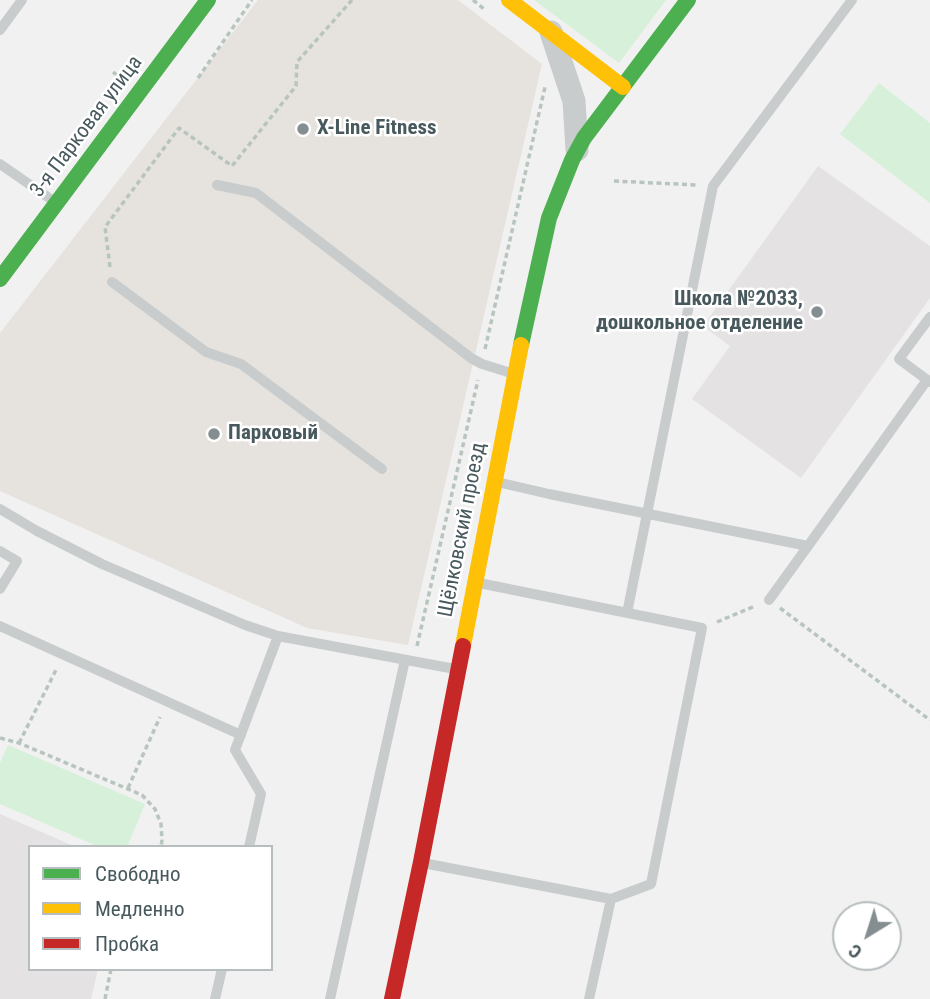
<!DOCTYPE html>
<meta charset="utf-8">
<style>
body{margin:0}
#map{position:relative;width:930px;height:999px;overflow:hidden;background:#f2f1f1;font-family:"Roboto Condensed",sans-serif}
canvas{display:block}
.legend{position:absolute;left:28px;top:845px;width:245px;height:126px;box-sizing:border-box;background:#fff;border:2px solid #b6bdbf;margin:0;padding:9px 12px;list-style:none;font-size:21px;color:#48595e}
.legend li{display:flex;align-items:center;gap:14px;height:35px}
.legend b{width:35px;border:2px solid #b6bdbf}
.north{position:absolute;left:832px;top:901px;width:70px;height:70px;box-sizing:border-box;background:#fff;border:2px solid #b6bdbf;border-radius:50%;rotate:218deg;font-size:19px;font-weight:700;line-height:28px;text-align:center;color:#48595e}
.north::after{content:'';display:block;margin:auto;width:24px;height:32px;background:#848e91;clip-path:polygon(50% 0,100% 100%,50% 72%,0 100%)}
</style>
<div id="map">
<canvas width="930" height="999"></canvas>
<ul class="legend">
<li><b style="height:9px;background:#4caf50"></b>Свободно</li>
<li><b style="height:9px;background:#ffc107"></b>Медленно</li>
<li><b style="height:9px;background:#c62828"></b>Пробка</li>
</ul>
<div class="north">С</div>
</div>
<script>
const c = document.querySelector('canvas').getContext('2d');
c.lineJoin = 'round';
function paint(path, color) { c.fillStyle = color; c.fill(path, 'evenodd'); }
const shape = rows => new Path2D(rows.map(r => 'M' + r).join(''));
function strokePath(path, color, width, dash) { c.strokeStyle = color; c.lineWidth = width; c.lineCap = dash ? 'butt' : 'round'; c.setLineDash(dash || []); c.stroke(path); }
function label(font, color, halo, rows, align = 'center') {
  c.font = font + ' "Roboto Condensed",sans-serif'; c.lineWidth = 5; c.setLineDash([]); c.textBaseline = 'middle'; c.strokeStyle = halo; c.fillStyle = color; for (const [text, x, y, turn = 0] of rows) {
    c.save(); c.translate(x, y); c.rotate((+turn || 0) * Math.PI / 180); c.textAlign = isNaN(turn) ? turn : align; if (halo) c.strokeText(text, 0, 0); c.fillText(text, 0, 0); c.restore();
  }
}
paint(shape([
 [258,0,458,0,542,64,408,645,307,628,0,491,0,333]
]), '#e6e3df');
paint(shape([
 [818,166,930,246,930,298,801,478,692,399,730,346,703,326],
 [0,814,76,847,30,847,30,969,98,969,91,999,0,999]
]), '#e4e2e3');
paint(shape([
 [534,0,666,0,619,63],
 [879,83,930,123,930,203,840,134],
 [8,745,145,804,127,847,99,847,0,804,0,763]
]), '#d6f0d9');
strokePath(shape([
 [473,0,484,9],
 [113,72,119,77],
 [198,78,252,0],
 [614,181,697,185],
 [110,267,105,227,179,128,232,166,296,86,297,62,352,0],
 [485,349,545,87],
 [780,608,930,720],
 [717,622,755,606],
 [417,646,478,380],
 [0,738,19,743,142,795,155,809,161,824,162,840,161,847],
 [19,743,56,670],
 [128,788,160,717],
 [105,999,111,969]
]), '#b8c5be', 3.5, [5, 3.5]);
strokePath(shape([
 [0,30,22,0],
 [0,164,55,202],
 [217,185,256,193,471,358,482,364,511,373],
 [112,282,206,352,241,364,382,469],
 [930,317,899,359,930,382],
 [497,482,549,494,808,546,927,380],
 [0,509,37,531,102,564,245,625,278,636,455,669],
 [0,551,17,561,0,589],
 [479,583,702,628,651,884,611,899,589,999],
 [769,600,808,546],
 [627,613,713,186,852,0],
 [0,626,241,735],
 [249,847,261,794,235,750,278,636],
 [423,863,611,899],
 [215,999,222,969],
 [330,999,405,660]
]), '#c9cccd', 10);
strokePath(shape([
 [551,32,574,101,577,150]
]), '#c9cccd', 23);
strokePath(shape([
 [0,279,208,0],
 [521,345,549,218,572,160,584,138,688,0]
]), '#4caf50', 16);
strokePath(shape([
 [509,0,623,87],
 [463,646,521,345]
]), '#ffc107', 16);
strokePath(shape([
 [392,999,421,862,463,646]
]), '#c62828', 16);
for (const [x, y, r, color] of [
 [303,129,7,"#848e91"],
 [817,312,7,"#848e91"],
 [214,434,7,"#848e91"]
]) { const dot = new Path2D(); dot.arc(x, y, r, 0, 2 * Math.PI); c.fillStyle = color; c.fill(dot); strokePath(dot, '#fff', 2.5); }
label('21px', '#48595e', '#fff', [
 ["3-я Парковая улица",87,127,-53],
 ["Щёлковский проезд",463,530,-79]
]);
label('bold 21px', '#48595e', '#fff', [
 ["X-Line Fitness",317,129],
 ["Школа №2033,",803,300,"right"],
 ["дошкольное отделение",803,324,"right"],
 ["Парковый",228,434]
], 'left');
</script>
